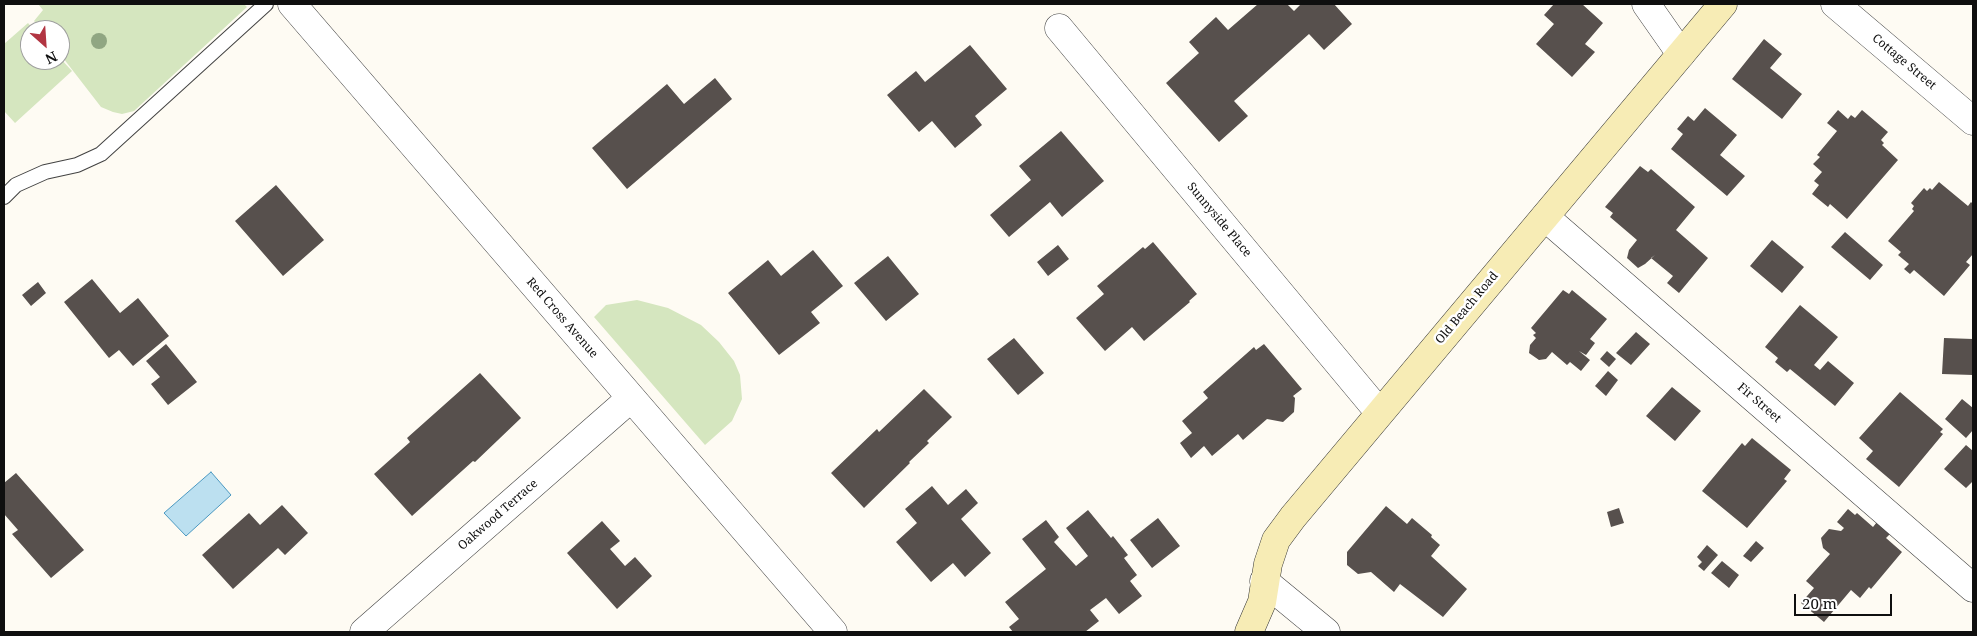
<!DOCTYPE html>
<style>
body{margin:0}
#map{position:relative;width:1977px;height:636px;overflow:hidden;background:#fefbf3;font-family:"Noto Serif",serif}
canvas{display:block}
.frame{position:absolute;inset:0;border:5px solid #0f0f0f;pointer-events:none}
.north{position:absolute;left:20px;top:20px;width:50px;height:50px;box-sizing:border-box;background:#fff;border:1px solid #9f9f9f;border-radius:50%;rotate:154deg;font-size:14px;font-weight:700;line-height:20px;text-align:center;color:#0f0f0f}
.north::after{content:'';display:block;margin:auto;width:18px;height:22px;background:#b23542;clip-path:polygon(50% 0,100% 100%,50% 72%,0 100%)}
.scale{position:absolute;left:1794px;top:594px;width:98px;height:22px;box-sizing:border-box;border:2px solid #0f0f0f;border-top:0;padding-left:6px;font-size:15px;line-height:18px;white-space:nowrap;color:#0f0f0f;-webkit-text-stroke:4px #fff;paint-order:stroke}
</style>
<div id="map">
<canvas width="1977" height="636"></canvas>
<div class="frame"></div>
<div class="north">N</div>
<div class="scale">20 m</div>
</div>
<script>
const c = document.querySelector('canvas').getContext('2d');
c.lineJoin = 'round';
function paint(path, color) { c.fillStyle = color; c.fill(path, 'evenodd'); }
const shape = rows => new Path2D(rows.map(r => 'M' + r).join(''));
function strokePath(path, color, width, dash) { c.strokeStyle = color; c.lineWidth = width; c.lineCap = dash ? 'butt' : 'round'; c.setLineDash(dash || []); c.stroke(path); }
function label(font, color, halo, rows, align = 'center') {
  c.font = font + ' "Noto Serif",serif'; c.lineWidth = 5; c.setLineDash([]); c.textBaseline = 'middle'; c.strokeStyle = halo; c.fillStyle = color; for (const [text, x, y, turn = 0] of rows) {
    c.save(); c.translate(x, y); c.rotate((+turn || 0) * Math.PI / 180); c.textAlign = isNaN(turn) ? turn : align; if (halo) c.strokeText(text, 0, 0); c.fillText(text, 0, 0); c.restore();
  }
}
paint(shape([
 [38,4,244,4,247,7,134,111,122,114,113,112,101,107,60,54,60,30,42,30,34,21,43,10],
 [28,23,34,30,30,30,30,60,60,60,60,58,72,71,15,123,4,111,4,44],
 [637,300,668,308,701,325,719,342,734,361,740,375,742,399,732,421,705,445,594,317,606,305]
]), '#d5e6bf');
const water = shape([
 [211,472,231,495,186,536,164,513,211,472]
]);
paint(water, '#bce0f0');
strokePath(water, '#4b98c0', 1);
paint(shape([
 [1258,4,1287,4,1294,11,1301,4,1334,4,1352,24,1324,50,1309,34,1234,101,1248,116,1219,142,1166,83,1199,53,1189,42,1216,17,1228,30],
 [1554,4,1582,4,1603,23,1585,44,1595,52,1572,77,1536,44,1554,24,1544,15],
 [1764,39,1782,54,1770,68,1802,94,1782,119,1732,79],
 [970,45,1007,89,975,116,982,125,955,148,932,121,919,132,887,95,916,71,925,82],
 [715,78,732,99,627,189,592,148,667,84,684,104],
 [1705,108,1737,135,1720,155,1745,176,1727,196,1671,149,1683,134,1677,129,1688,116,1694,121],
 [1838,110,1848,119,1851,115,1855,118,1862,110,1888,132,1881,140,1884,143,1882,145,1898,160,1847,219,1830,204,1828,207,1812,194,1819,185,1814,181,1822,172,1813,164,1820,157,1817,155,1837,131,1827,123],
 [1061,131,1104,181,1062,217,1050,202,1009,237,990,215,1031,180,1019,166],
 [1640,166,1648,172,1651,169,1695,207,1676,230,1708,258,1679,293,1667,283,1673,276,1651,258,1655,255,1645,264,1638,268,1627,258,1629,250,1637,240,1610,217,1613,213,1605,207],
 [1939,182,1968,206,1971,202,1973,204,1973,254,1966,262,1970,265,1944,296,1914,270,1910,274,1904,269,1909,264,1898,255,1901,252,1888,241,1914,211,1912,209,1914,206,1911,203,1924,188,1927,191,1930,188,1932,190],
 [276,185,324,240,283,276,235,221],
 [1845,232,1883,265,1870,280,1831,247],
 [1772,240,1804,267,1782,293,1750,266],
 [1153,242,1197,294,1189,301,1190,302,1144,341,1132,327,1105,351,1076,318,1104,294,1097,286,1143,247,1145,249],
 [1058,245,1069,259,1048,276,1037,262],
 [813,250,843,286,811,312,820,323,779,355,728,293,768,260,781,276],
 [888,256,919,294,886,321,854,283],
 [92,279,120,313,138,298,169,336,133,366,119,350,109,358,64,302],
 [38,282,46,293,31,306,22,295],
 [1563,290,1569,294,1572,290,1607,319,1590,339,1595,343,1586,355,1579,351,1590,360,1581,371,1570,362,1567,365,1552,352,1546,359,1539,360,1529,353,1530,345,1536,338,1533,335,1536,333,1531,328],
 [1800,305,1838,337,1814,365,1820,370,1828,361,1854,383,1835,406,1790,369,1787,372,1775,362,1778,358,1765,347],
 [1636,332,1650,344,1631,365,1616,353],
 [1014,338,1044,373,1018,395,987,359],
 [1944,338,1973,339,1973,375,1942,374],
 [166,344,197,382,168,405,151,384,160,377,146,361],
 [1264,344,1302,389,1293,396,1295,398,1294,412,1283,422,1267,419,1243,440,1238,434,1212,456,1204,446,1191,458,1180,443,1192,433,1182,421,1208,398,1203,392,1254,347,1256,350],
 [1607,351,1616,359,1609,367,1600,359],
 [1608,371,1618,380,1606,396,1595,386],
 [480,373,521,418,475,462,473,461,412,516,374,474,410,442,407,438],
 [1672,387,1701,411,1675,441,1646,416],
 [924,389,952,417,927,441,929,443,909,462,910,463,864,508,831,473,877,429,879,432],
 [1900,392,1943,429,1940,432,1943,434,1899,487,1866,459,1873,451,1859,438],
 [1962,399,1973,408,1973,430,1966,438,1945,419],
 [1752,438,1791,470,1784,479,1787,481,1747,528,1702,491,1742,443,1745,446],
 [1966,445,1973,451,1973,481,1966,488,1944,469],
 [16,473,84,550,51,578,12,534,18,530,4,514,4,483],
 [932,486,948,505,966,489,978,503,961,519,991,553,965,577,953,563,931,582,896,542,917,523,905,509],
 [282,505,308,533,285,555,278,548,233,589,202,555,249,513,260,525],
 [1386,506,1407,524,1412,518,1432,535,1431,537,1440,545,1431,556,1467,589,1443,617,1400,584,1394,592,1371,572,1358,574,1347,565,1347,552],
 [1619,508,1624,523,1611,527,1607,512],
 [1848,509,1855,515,1857,513,1873,527,1877,522,1890,534,1886,538,1902,552,1871,589,1869,587,1860,598,1851,590,1824,622,1801,603,1814,588,1806,581,1830,554,1823,548,1821,538,1829,529,1841,531,1844,528,1837,522],
 [1088,510,1111,538,1113,536,1128,555,1124,558,1137,575,1130,581,1142,596,1119,614,1106,598,1090,610,1099,621,1085,632,1013,632,1009,627,1019,619,1005,602,1046,569,1022,539,1046,520,1059,537,1054,542,1076,566,1088,556,1066,528],
 [1158,518,1180,546,1152,568,1130,540],
 [602,521,620,541,610,549,625,566,635,557,652,576,617,609,567,553],
 [1756,541,1764,548,1751,562,1743,556],
 [1707,545,1718,555,1704,571,1698,566,1702,562,1697,557],
 [1722,561,1739,575,1729,588,1711,573]
]), '#57504d');
const lane = shape([
 [4,197,16,185,45,172,77,165,101,154,266,4]
]);
const street = shape([
 [292,4,833,632],
 [1646,4,1681,54],
 [1835,4,1973,121],
 [1059,28,1379,412],
 [1545,217,1973,588],
 [1264,581,1326,632],
 [364,632,631,398]
]);
const secondary = shape([
 [1249,632,1262,602,1268,564,1276,540,1293,517,1723,4]
]);
strokePath(lane, '#424242', 16);
strokePath(street, '#424242', 29);
strokePath(secondary, '#313131', 29);
strokePath(lane, '#fff', 14);
strokePath(street, '#fff', 28);
strokePath(secondary, '#f7ecb5', 28);
c.fillStyle = '#90a682';
for (const [x, y] of [
 [99,41]
]) { c.beginPath(); c.arc(x, y, 8, 0, 2 * Math.PI); c.fill(); }
label('12px', '#0f0f0f', '#fff', [
 ["Cottage Street",1904,62,40],
 ["Sunnyside Place",1219,220,50],
 ["Old Beach Road",1467,308,-50],
 ["Red Cross Avenue",562,318,49],
 ["Fir Street",1759,403,41],
 ["Oakwood Terrace",498,515,-41]
]);
</script>
